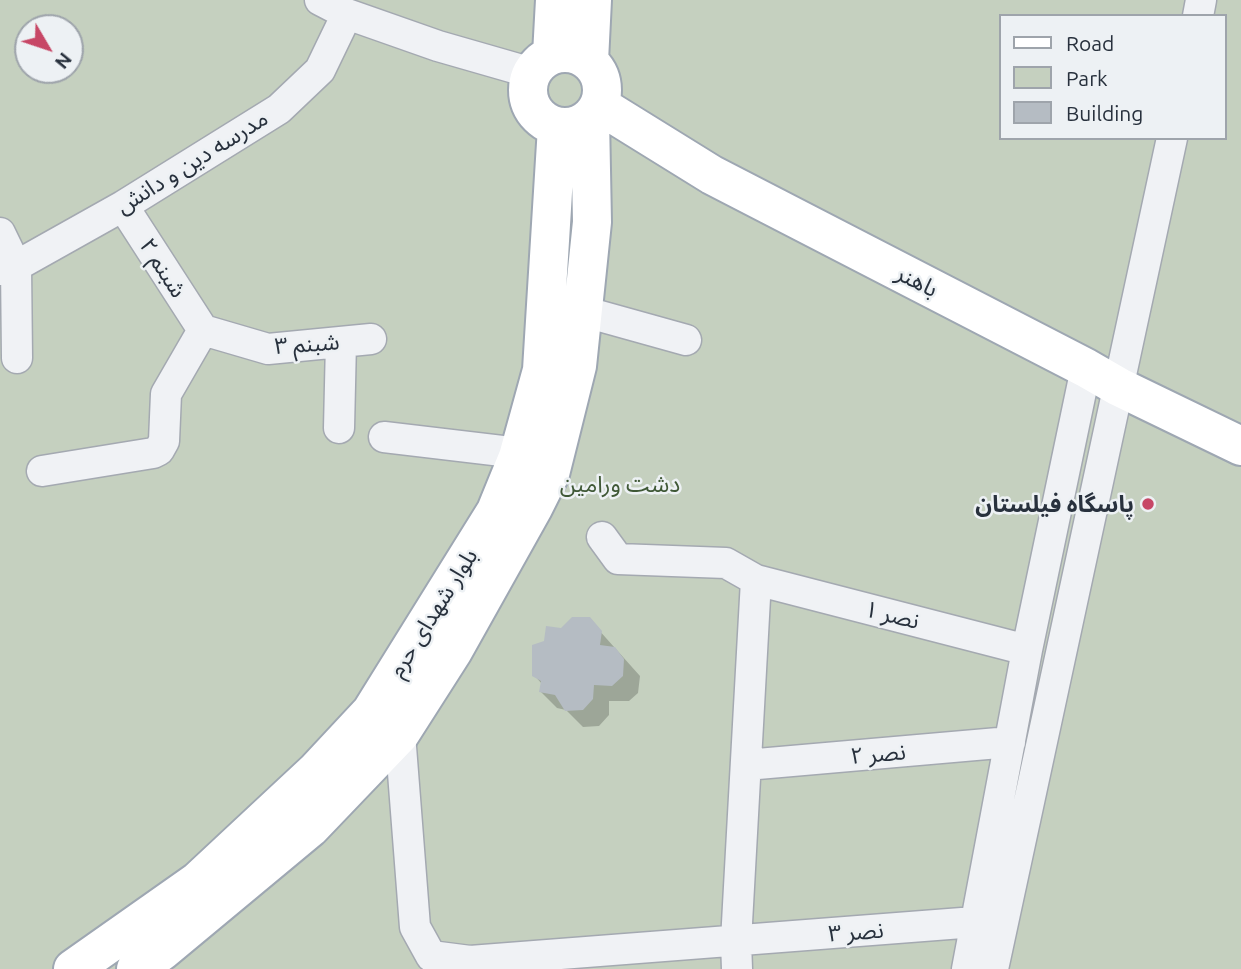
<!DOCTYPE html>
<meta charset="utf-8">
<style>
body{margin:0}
#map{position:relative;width:1241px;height:969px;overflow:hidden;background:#dee2e7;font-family:Ubuntu,sans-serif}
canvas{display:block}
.legend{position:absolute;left:999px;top:14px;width:228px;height:126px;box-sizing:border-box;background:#edf1f4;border:2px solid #9ea4ab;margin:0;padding:9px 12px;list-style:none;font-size:21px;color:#28313d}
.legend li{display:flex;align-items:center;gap:14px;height:35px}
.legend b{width:35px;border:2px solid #9ea4ab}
.north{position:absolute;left:14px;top:14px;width:70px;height:70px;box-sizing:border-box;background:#edf1f4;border:2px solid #9ea4ab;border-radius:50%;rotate:129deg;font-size:19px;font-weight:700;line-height:28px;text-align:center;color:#28313d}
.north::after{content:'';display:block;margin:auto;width:24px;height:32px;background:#c74766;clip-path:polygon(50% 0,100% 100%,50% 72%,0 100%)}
</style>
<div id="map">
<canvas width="1241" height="969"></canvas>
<ul class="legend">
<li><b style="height:9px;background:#fff"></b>Road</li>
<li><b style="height:19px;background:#c5d0bf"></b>Park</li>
<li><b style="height:19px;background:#b5bcc3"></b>Building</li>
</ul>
<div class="north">N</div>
</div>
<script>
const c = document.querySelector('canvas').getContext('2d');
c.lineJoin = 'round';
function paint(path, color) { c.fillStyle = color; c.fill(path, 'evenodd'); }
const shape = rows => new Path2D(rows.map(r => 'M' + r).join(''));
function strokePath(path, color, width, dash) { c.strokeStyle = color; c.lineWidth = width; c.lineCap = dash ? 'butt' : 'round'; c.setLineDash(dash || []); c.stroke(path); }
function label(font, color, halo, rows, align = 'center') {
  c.font = font + ' Ubuntu,"Noto Sans Arabic",sans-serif'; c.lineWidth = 5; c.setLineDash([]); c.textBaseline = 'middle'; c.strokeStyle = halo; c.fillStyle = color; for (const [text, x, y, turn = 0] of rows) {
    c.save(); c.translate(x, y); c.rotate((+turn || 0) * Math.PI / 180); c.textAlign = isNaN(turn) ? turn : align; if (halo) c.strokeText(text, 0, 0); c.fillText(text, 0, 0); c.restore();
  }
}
paint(shape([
 [0,0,1241,0,1241,969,0,969],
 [1001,16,1225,16,1225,138,1001,138],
 [28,28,70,28,70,70,28,70]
]), '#c5d0bf');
paint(shape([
 [589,619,640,676,638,693,629,701,609,701,609,715,599,726,583,727,566,710,557,708,541,692,542,684,534,675,561,630]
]), '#0003');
paint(shape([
 [572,617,590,617,602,631,600,645,615,647,624,659,623,676,612,686,594,685,593,699,583,710,565,711,555,695,539,692,541,681,532,676,532,645,544,641,546,626,561,628]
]), '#b5bcc3');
const minor = shape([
 [320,0,347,14,438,46,532,73],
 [1198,16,1201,0],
 [123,206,203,330],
 [0,233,16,266,17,358],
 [0,270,16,266,123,206,279,109,320,70,347,14],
 [564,306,686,340],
 [203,330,268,349,371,339],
 [339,428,341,342],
 [384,437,519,453],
 [42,471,153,453,159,450,164,441,166,394,203,330],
 [602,537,618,559,726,563,756,580,1027,650],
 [400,734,415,927,431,956,470,961,975,922],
 [746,765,1010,742],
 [737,969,736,941,756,580],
 [967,969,1027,650,1086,368],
 [993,969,1172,138]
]);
const major = shape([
 '528 90a37 37 0 1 1 74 0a37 37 0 1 1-74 0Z',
 [552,55,555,0],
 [589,61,592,0],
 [599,105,712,175,1086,368,1119,387,1241,446],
 [73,969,198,881,316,771,371,712,496,511,518,457,542,370,557,127],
 [136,969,162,951,310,828,400,734,453,651,533,508,550,474,577,366,592,222,590,118]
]);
strokePath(minor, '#a4a9b1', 33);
strokePath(major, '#9ea7b2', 42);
strokePath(minor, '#f0f2f5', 30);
strokePath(major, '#fff', 38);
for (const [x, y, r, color] of [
 [1148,504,7,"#c74766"]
]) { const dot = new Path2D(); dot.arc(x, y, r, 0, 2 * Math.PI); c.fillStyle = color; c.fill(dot); strokePath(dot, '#edf1f4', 2.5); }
label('23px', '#28313d', '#edf1f4', [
 ["مدرسه دین و دانش",192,162,-32],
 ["شبنم ۲",163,268,57],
 ["باهنر",917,281,27],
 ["شبنم ۳",307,344,-4],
 ["بلوار شهدای حرم",433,613,-58],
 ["نصر ۱",892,615,14],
 ["نصر ۲",878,754,-5],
 ["نصر ۳",856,932,-4]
]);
label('23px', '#3f5836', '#edf1f4', [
 ["دشت ورامین",620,484]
]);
label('bold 23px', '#28313d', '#edf1f4', [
 ["پاسگاه فیلستان",1134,504]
], 'right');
</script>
